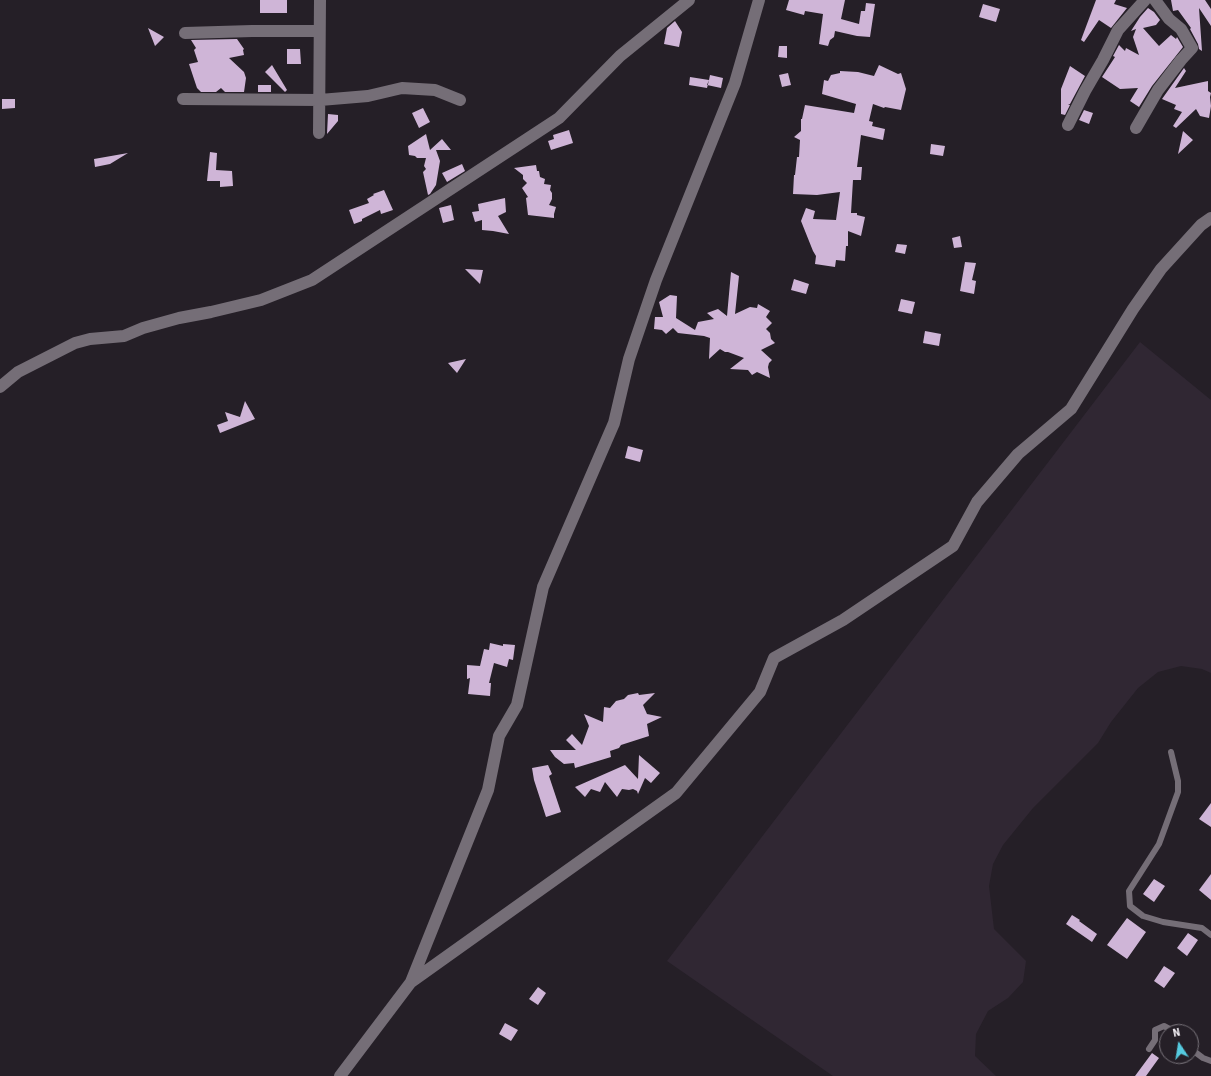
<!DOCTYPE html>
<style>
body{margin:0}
#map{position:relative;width:1211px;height:1076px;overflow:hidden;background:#251f27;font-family:"Source Sans 3",sans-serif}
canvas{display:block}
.north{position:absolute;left:1159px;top:1024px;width:40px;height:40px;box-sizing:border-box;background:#251f27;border:1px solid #78737a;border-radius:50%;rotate:348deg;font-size:11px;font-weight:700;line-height:16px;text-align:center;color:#f5f1f7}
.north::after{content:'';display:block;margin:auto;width:14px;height:18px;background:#55cadf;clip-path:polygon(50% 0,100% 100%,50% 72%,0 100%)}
</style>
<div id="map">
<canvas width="1211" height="1076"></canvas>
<div class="north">N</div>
</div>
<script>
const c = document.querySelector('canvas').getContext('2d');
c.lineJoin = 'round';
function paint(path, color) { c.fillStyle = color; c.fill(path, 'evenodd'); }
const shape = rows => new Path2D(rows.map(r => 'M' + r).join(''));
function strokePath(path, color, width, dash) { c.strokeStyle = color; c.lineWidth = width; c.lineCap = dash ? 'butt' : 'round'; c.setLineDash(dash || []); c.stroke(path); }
paint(shape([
 [1140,342,1211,400,1211,673,1202,669,1181,666,1158,672,1138,688,1111,722,1098,743,1033,808,1003,845,993,864,989,886,994,929,1026,961,1023,982,1008,998,988,1011,976,1034,975,1056,996,1076,833,1076,667,961]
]), '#302733');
paint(shape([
 [260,0,287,0,287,13,260,13],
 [789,0,845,0,841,19,859,24,861,11,865,11,866,3,875,4,870,37,857,36,835,31,834,37,830,40,828,46,819,44,823,14,805,11,804,15,786,10],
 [1096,0,1116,0,1114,4,1127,8,1111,28,1099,20,1084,42,1081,40],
 [1171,0,1205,0,1211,9,1211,26,1199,8,1202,51,1199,49,1198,44,1190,29,1191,28,1178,10,1173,11],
 [983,4,1000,9,996,22,979,17],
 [1148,8,1154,12,1160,20,1156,25,1143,28,1159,46,1171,35,1176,39,1177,37,1183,47,1152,86,1139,107,1130,101,1138,88,1120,89,1102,77,1115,57,1113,56,1119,45,1125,51,1126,48,1139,55,1133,37,1136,29,1131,31,1140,17],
 [675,21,682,32,679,47,664,44,667,28],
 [148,28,164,37,155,46],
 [237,39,244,49,243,50,244,55,229,58,244,72,246,78,244,92,225,92,221,88,216,92,201,92,197,88,189,64,198,62,194,50,196,48,191,40],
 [779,46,787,46,787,58,778,57],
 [287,49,300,49,301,64,287,64],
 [272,65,287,90,285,92,265,72],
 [879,65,898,74,901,73,906,89,901,110,885,107,884,108,873,104,869,121,873,122,872,126,885,129,883,140,861,135,857,167,862,167,861,180,853,180,851,213,857,213,857,215,865,217,861,236,848,231,848,246,846,246,845,261,836,260,835,267,815,264,816,256,813,251,801,221,806,208,815,211,813,219,836,220,840,192,817,195,793,194,794,175,795,175,797,157,799,157,800,140,794,137,801,131,801,119,802,119,805,105,854,113,856,104,822,94,824,80,828,81,831,75,840,73,840,71,858,72,874,76],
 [1070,66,1085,76,1070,104,1068,104,1070,105,1065,115,1061,114,1061,89],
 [1184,68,1186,71,1175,88,1208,81,1208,91,1211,93,1210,97,1211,106,1209,118,1200,116,1196,109,1176,128,1173,126,1182,112,1174,109,1176,105,1162,99],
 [788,73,791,85,782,87,779,75],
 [710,75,723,78,721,88,707,85,709,80,707,88,689,85,690,77,709,80],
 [258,85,271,85,271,92,258,92],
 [2,99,15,99,15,108,2,109],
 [423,108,430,122,419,128,412,113],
 [1084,110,1093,113,1089,124,1079,120],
 [328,114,338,115,338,121,327,134],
 [569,130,573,143,551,150,548,141,554,139,553,135],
 [1183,131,1193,140,1178,154],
 [426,134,430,150,442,139,451,150,436,150,440,161,436,185,430,194,428,195,423,172,426,169,424,166,426,158,417,158,415,156,409,155,408,146],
 [931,144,945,146,943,156,930,154],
 [210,152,217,153,216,170,232,171,233,186,220,187,220,181,207,181],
 [128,153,110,164,95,167,94,159],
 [462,164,465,171,447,182,442,173],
 [536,165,537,171,539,171,540,177,545,179,544,184,551,185,550,190,552,193,552,199,549,205,556,207,554,214,554,218,528,215,526,198,528,197,522,188,527,183,523,179,523,175,514,168],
 [384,190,393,210,381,214,380,210,362,219,362,221,354,224,349,210,369,203,367,199,374,195,373,194],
 [505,198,506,212,498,216,509,234,493,231,482,230,482,220,475,222,472,212,479,211,478,204],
 [451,205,454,220,443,223,439,208],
 [960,236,962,247,954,248,952,238],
 [897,244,907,245,905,254,895,252],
 [965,262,976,263,972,280,976,281,974,294,960,291],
 [465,269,483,270,480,284],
 [731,272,739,276,735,314,750,307,757,308,758,304,770,311,766,317,772,323,766,329,770,333,771,339,775,343,761,350,772,360,769,363,768,367,770,378,757,372,752,375,748,370,730,369,744,358,728,352,725,352,720,349,709,359,710,338,704,336,678,333,673,328,666,334,662,330,654,329,655,317,663,317,659,302,670,295,677,296,676,318,695,330,698,322,714,319,707,313,718,309,727,316],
 [794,279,809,284,806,294,791,290],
 [901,299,915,302,912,314,898,311],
 [925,331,941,334,939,346,923,343],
 [466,359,457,373,448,363],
 [245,401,255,419,220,433,217,425,228,421,225,412,240,417],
 [628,446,643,450,640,462,625,458],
 [490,643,503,646,503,644,515,645,513,660,509,659,507,667,494,663,489,683,491,683,490,696,468,694,470,678,467,679,467,665,480,666,484,649,489,650],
 [638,693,639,695,655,693,643,705,647,714,662,717,647,724,649,736,621,745,619,748,610,751,611,757,575,768,574,763,564,764,555,757,550,750,576,750,566,740,572,734,582,745,589,726,584,714,603,722,604,707,610,708,616,701,624,699,628,695],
 [639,755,660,773,651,783,645,778,638,794,637,791,633,789,629,790,622,789,617,797,605,782,600,792,591,789,585,797,575,787,625,765,638,779],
 [548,765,552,774,549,776,561,812,546,817,534,780,532,768],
 [1211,803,1211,827,1199,819],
 [1211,874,1211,900,1199,890],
 [1154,879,1165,886,1154,902,1143,894],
 [1072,915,1080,920,1079,921,1097,934,1092,942,1066,924],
 [1127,918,1146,932,1127,959,1107,945],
 [1188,933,1198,940,1187,956,1177,948],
 [1164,966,1175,973,1164,988,1154,981],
 [538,987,546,993,538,1005,529,999],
 [505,1023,518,1030,511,1041,499,1034],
 [1152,1053,1159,1058,1146,1076,1135,1076]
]), '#cfb5d7');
strokePath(shape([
 [1171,752,1178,781,1178,792,1159,844,1129,891,1130,906,1143,916,1163,922,1202,928,1211,935],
 [1149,1049,1155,1040,1155,1030,1164,1026,1175,1032],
 [1191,1049,1203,1058,1211,1061]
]), '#756e77', 6);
strokePath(shape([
 [185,33,252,31,318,31],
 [183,99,320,100,368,96,402,88,435,90,460,100],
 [1068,125,1085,91,1103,60,1118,30,1145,0],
 [1136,128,1158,90,1181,60,1192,48,1181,29,1169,19,1155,0],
 [319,133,320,0],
 [0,387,18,372,75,343,90,339,124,336,143,328,179,318,211,312,261,300,312,280,559,118,620,56,689,0],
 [411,982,676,793,760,692,774,658,843,620,953,546,977,502,1018,454,1071,409,1133,309,1161,269,1201,225,1211,218],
 [340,1076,411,982,488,790,499,736,517,705,543,587,614,423,629,359,656,280,735,83,759,0]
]), '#756e77', 12);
</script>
